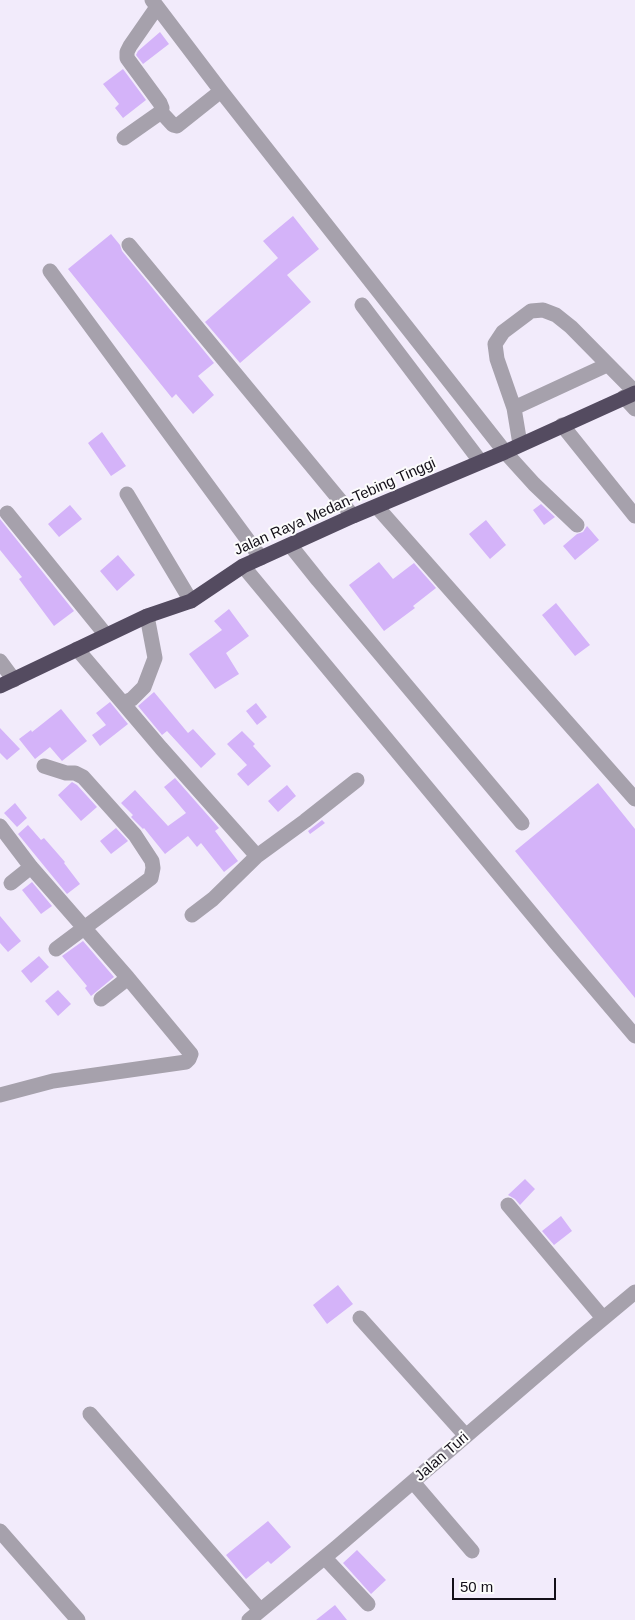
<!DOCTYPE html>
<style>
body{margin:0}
#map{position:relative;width:635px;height:1620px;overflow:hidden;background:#f2ebfb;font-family:Helvetica,sans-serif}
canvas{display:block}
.scale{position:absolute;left:452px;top:1578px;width:104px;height:22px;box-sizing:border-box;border:2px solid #130f18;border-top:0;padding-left:6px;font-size:15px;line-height:18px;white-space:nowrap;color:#130f18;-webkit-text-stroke:4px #fcfcfc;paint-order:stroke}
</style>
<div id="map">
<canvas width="635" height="1620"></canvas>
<div class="scale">50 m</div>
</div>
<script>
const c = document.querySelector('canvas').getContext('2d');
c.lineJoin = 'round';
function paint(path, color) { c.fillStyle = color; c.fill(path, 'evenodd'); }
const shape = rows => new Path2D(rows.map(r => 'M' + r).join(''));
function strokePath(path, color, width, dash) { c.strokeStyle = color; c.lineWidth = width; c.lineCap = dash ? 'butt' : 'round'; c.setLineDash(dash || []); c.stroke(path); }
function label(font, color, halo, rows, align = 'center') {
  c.font = font + ' Helvetica,sans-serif'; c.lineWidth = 4; c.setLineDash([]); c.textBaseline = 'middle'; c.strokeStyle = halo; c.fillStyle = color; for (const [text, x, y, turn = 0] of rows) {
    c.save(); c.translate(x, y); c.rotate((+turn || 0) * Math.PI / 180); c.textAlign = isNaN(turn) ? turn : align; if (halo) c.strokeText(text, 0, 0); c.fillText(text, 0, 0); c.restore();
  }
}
paint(shape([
 [160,32,169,44,143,64,136,55,138,51],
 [123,69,146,100,123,118,115,108,119,104,103,84],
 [293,216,319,249,287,275,311,302,240,363,205,322,278,258,263,241],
 [111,234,120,245,122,251,214,363,198,376,214,395,193,414,176,394,172,398,68,269],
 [102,432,126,466,111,476,88,443],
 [541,504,555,517,544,525,533,510],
 [70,505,82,519,59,537,48,524],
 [0,519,74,611,54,626,19,579,22,577,0,550],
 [486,520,506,545,490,559,469,534],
 [587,526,599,540,575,560,563,546,577,534,583,532],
 [118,555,135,575,117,591,100,571],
 [379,562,393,579,414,563,436,588,413,606,415,608,384,631,349,585],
 [556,603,590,645,575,656,542,615],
 [229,609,249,636,226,653,239,674,215,689,189,654,222,630,214,621],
 [154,692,188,733,193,729,216,754,201,768,167,731,162,735,138,706],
 [110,702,128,724,100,746,92,735,106,725,96,713],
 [256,703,267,717,257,725,246,711],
 [61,709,87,741,62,761,50,747,35,759,19,739,31,730,32,732],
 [0,728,20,749,7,760,0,753],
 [242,731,255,744,253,746,271,766,248,786,237,774,247,765,227,744],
 [175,778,219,828,215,831,238,861,224,872,201,843,197,847,188,836,165,854,144,828,143,829,131,817,133,815,121,803,135,790,168,826,186,813,164,787],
 [72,782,77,785,97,807,81,821,58,795],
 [598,783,635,829,635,998,515,851],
 [287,785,296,796,278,812,268,801],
 [15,803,27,818,17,827,4,813],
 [322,820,325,823,310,834,308,831],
 [28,825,41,840,44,838,65,862,64,863,80,884,67,894,18,834],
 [116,828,128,841,111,854,100,841],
 [32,882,52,906,41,914,22,890],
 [0,916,21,941,8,952,0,943],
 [83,941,114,977,91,996,85,988,87,986,62,956],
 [39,956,49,967,31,983,21,971],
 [58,990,71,1004,58,1016,45,1001],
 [525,1179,535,1189,520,1205,515,1199,508,1195],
 [561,1216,572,1231,554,1245,542,1231],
 [338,1285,353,1304,327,1324,313,1305],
 [268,1521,291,1547,271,1564,268,1561,246,1579,226,1555],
 [357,1550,386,1580,371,1594,343,1563],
 [335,1605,347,1620,316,1620]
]), '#d4b3f9');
strokePath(shape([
 [152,0,221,91,505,452,534,484,577,525],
 [161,112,173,125,177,126,221,91],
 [124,138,161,112,162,108,160,103,127,58,127,52,130,46,157,7],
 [129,245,353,516],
 [50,271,261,558],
 [362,305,480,461],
 [624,397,635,409],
 [514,408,607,365],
 [562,425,635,516],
 [520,444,514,408,497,359,495,344,503,332,531,311,543,310,556,315,571,327,635,392],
 [127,494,191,601],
 [377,507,635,799],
 [7,513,106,635],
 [290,545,318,580,522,823],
 [243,566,556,943,635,1036],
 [77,649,161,748,257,856,213,899,192,915],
 [0,661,14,680],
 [123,703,132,699,144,687,155,658,147,616],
 [44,766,66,773,75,773,83,777,135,835,152,861,153,868,151,878,56,949],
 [0,826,31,867,128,978,191,1054,189,1059,186,1062,53,1081,0,1095],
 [257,856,305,821,357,780],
 [11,883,31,867],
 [101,999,128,978],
 [508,1205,603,1318],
 [360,1318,466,1436],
 [90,1414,260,1610],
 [413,1482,472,1551],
 [0,1531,78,1620],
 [325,1558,368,1604],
 [249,1620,337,1547,581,1337,635,1292]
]), '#a6a1ac', 15);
strokePath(shape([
 [0,686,147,616,191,601,243,566,353,516,505,452,635,393]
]), '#544b60', 15);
label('15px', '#130f18', '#fcfcfc', [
 ["Jalan Raya Medan-Tebing Tinggi",335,507,-24],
 ["Jalan Turi",442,1457,-41]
]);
</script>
